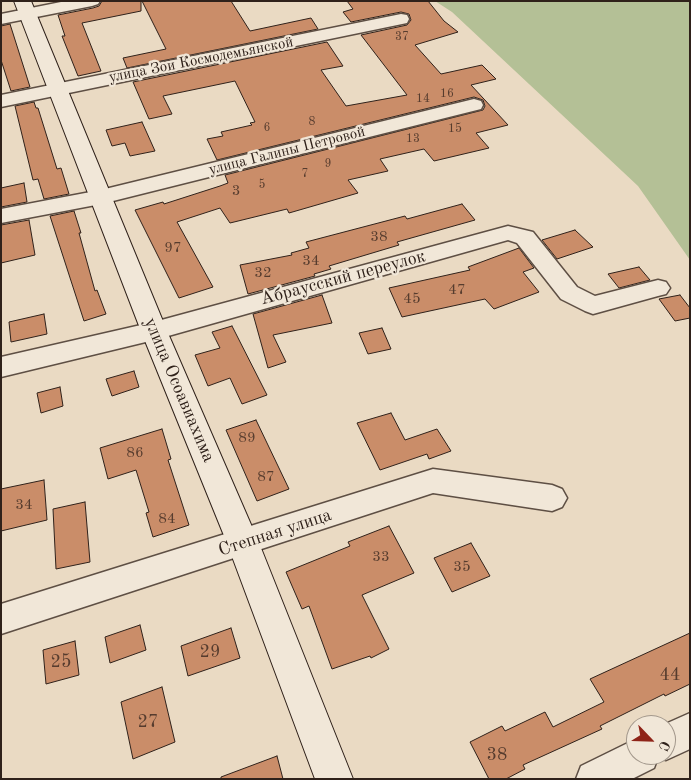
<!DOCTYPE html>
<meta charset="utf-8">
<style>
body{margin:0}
#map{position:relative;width:691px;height:780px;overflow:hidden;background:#eadac3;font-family:"Old Standard TT",serif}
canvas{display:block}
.frame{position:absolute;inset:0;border:2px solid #2f211a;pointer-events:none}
.north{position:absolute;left:626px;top:715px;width:50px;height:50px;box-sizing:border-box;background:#f1e7d8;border:1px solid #a3988c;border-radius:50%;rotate:114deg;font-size:14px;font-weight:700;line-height:20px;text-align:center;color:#2f211a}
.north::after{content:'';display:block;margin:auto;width:18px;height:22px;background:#8f2418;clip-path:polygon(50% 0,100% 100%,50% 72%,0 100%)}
</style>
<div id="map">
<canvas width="691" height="780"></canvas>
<div class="frame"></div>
<div class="north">С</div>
</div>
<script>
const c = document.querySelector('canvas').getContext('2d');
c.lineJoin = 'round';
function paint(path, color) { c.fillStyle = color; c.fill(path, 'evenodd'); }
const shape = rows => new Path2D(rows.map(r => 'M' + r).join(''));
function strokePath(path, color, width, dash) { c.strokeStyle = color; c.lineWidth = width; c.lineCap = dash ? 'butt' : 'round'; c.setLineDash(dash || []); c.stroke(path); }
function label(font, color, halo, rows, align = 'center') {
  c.font = font + ' "Old Standard TT",serif'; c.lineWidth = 4.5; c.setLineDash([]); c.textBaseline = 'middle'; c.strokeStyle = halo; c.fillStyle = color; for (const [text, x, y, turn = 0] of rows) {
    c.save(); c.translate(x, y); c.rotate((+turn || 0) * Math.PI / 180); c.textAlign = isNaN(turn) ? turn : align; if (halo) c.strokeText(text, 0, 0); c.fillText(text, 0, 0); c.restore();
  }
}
paint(shape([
 [435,1,690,1,690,260,638,186,452,12]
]), '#b4c096');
const building = shape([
 [102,1,141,1,141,11,82,23,101,71,78,76,62,36,65,36,58,15,93,8,99,6,102,1],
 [142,1,231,1,250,31,311,18,318,29,127,68,123,58,166,49,142,1],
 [347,1,428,1,444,21,458,32,415,45,441,74,482,65,496,79,471,85,508,125,476,133,489,148,434,161,424,149,380,159,388,171,348,180,358,193,289,213,287,209,230,223,220,208,177,222,213,287,179,298,135,210,163,202,164,204,220,186,228,183,225,175,483,110,485,106,483,100,474,97,217,160,207,139,223,136,221,132,252,125,250,123,255,122,235,81,163,96,172,114,149,119,133,82,327,42,343,66,321,70,346,106,407,95,361,35,407,25,411,20,409,14,401,12,351,22,343,12,353,9,347,1],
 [10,24,30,87,11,91,1,60,1,26,10,24],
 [34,102,36,108,38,108,57,169,61,168,69,194,44,199,38,179,33,180,15,106,34,102],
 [142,122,155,151,130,156,125,143,112,146,106,130,142,122],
 [24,183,27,202,1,207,1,188,24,183],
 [462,204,475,220,397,242,399,245,329,266,331,269,314,274,315,276,248,294,240,265,292,255,291,253,309,248,306,242,405,216,407,219,462,204],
 [74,211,81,233,79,233,95,291,97,290,106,314,84,321,50,216,74,211],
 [29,220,35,255,1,263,1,225,29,220],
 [575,230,593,247,557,259,542,240,575,230],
 [519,248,534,268,523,272,539,292,494,309,485,299,402,317,389,288,470,270,468,267,519,248],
 [639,267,650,280,619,288,608,274,639,267],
 [322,295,332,323,273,335,286,362,268,368,253,314,322,295],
 [680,295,690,308,690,318,675,321,659,299,680,295],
 [44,314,47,334,11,342,9,322,44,314],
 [232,326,267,395,242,404,230,378,208,386,195,355,220,348,212,332,232,326],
 [382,328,391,349,368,354,359,333,382,328],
 [134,371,139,387,112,396,106,379,134,371],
 [60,387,63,406,41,413,37,393,60,387],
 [391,413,405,440,437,429,451,451,429,459,427,454,380,470,357,423,391,413],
 [256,420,289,489,257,501,226,430,256,420],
 [162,429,171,459,168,460,189,525,153,537,146,513,149,512,136,470,108,479,100,448,162,429],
 [44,480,47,520,1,531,1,489,44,480],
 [85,502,90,562,56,569,53,509,85,502],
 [389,526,414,573,362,595,389,649,371,658,370,656,332,669,309,606,302,609,286,572,350,546,348,542,389,526],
 [471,543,490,576,452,592,434,558,471,543],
 [140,625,146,650,110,663,105,637,140,625],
 [231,628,240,658,188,676,181,646,231,628],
 [690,633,690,684,665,696,664,694,600,726,602,729,523,765,525,769,506,779,489,779,470,742,502,726,505,731,545,712,553,727,604,702,590,679,690,633],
 [75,641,79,675,46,684,43,650,75,641],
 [162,687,175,742,133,759,121,702,162,687],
 [277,756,283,779,221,779,221,777,277,756]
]);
paint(building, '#ca8d69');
strokePath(building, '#2f211a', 1);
const street = shape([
 [66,1,100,1,98,4,92,6,1,24,1,14,66,1],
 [401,14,407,15,409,19,407,23,1,107,1,95,401,14],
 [474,99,481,101,483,105,481,109,101,204,1,223,1,209,101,190,474,99],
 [508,226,533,232,577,287,595,296,658,280,666,282,670,288,666,294,658,296,593,314,585,311,561,299,517,243,508,240,154,340,1,377,1,357,154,322,508,226],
 [433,469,552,485,562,489,567,498,562,507,552,511,433,493,1,634,1,604,433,469],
 [690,713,690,749,666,760,658,757,654,768,632,779,576,779,581,766,636,739,636,755,666,755,666,725,663,725,690,713]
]);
const secondary = shape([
 [14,1,31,1,167,331,259,543,353,779,315,779,227,543,141,331,14,1]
]);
strokePath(street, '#5e4f44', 3);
strokePath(secondary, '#2f211a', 2);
paint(street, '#f1e7d8');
paint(secondary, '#f1e7d8');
label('12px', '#563c2e', null, [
 ["37",402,37],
 ["16",447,94],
 ["14",423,99],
 ["8",312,122],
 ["6",267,128],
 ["15",455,129],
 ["13",413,139],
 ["9",328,164],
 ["7",305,174],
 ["5",262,185]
]);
label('15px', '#2f211a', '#f1e7d8', [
 ["улица Зои Космодемьянской",201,60,-11],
 ["улица Галины Петровой",287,151,-14]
]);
label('15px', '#563c2e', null, [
 ["3",236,191],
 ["38",379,237],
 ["97",173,248],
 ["34",311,261],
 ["32",263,273],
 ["47",457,290],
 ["45",412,299],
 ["89",247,438],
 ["86",135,453],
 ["87",266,477],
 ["34",24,505],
 ["84",167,519],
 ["33",381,557],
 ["35",462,567]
]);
label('18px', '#2f211a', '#f1e7d8', [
 ["Абраусский переулок",343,278,-15],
 ["улица Осоавиахима",179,390,67],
 ["Степная улица",275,533,-18]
]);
label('18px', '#563c2e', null, [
 ["29",210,652],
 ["25",61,662],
 ["44",670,675],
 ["27",148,722],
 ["38",497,755]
]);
</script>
